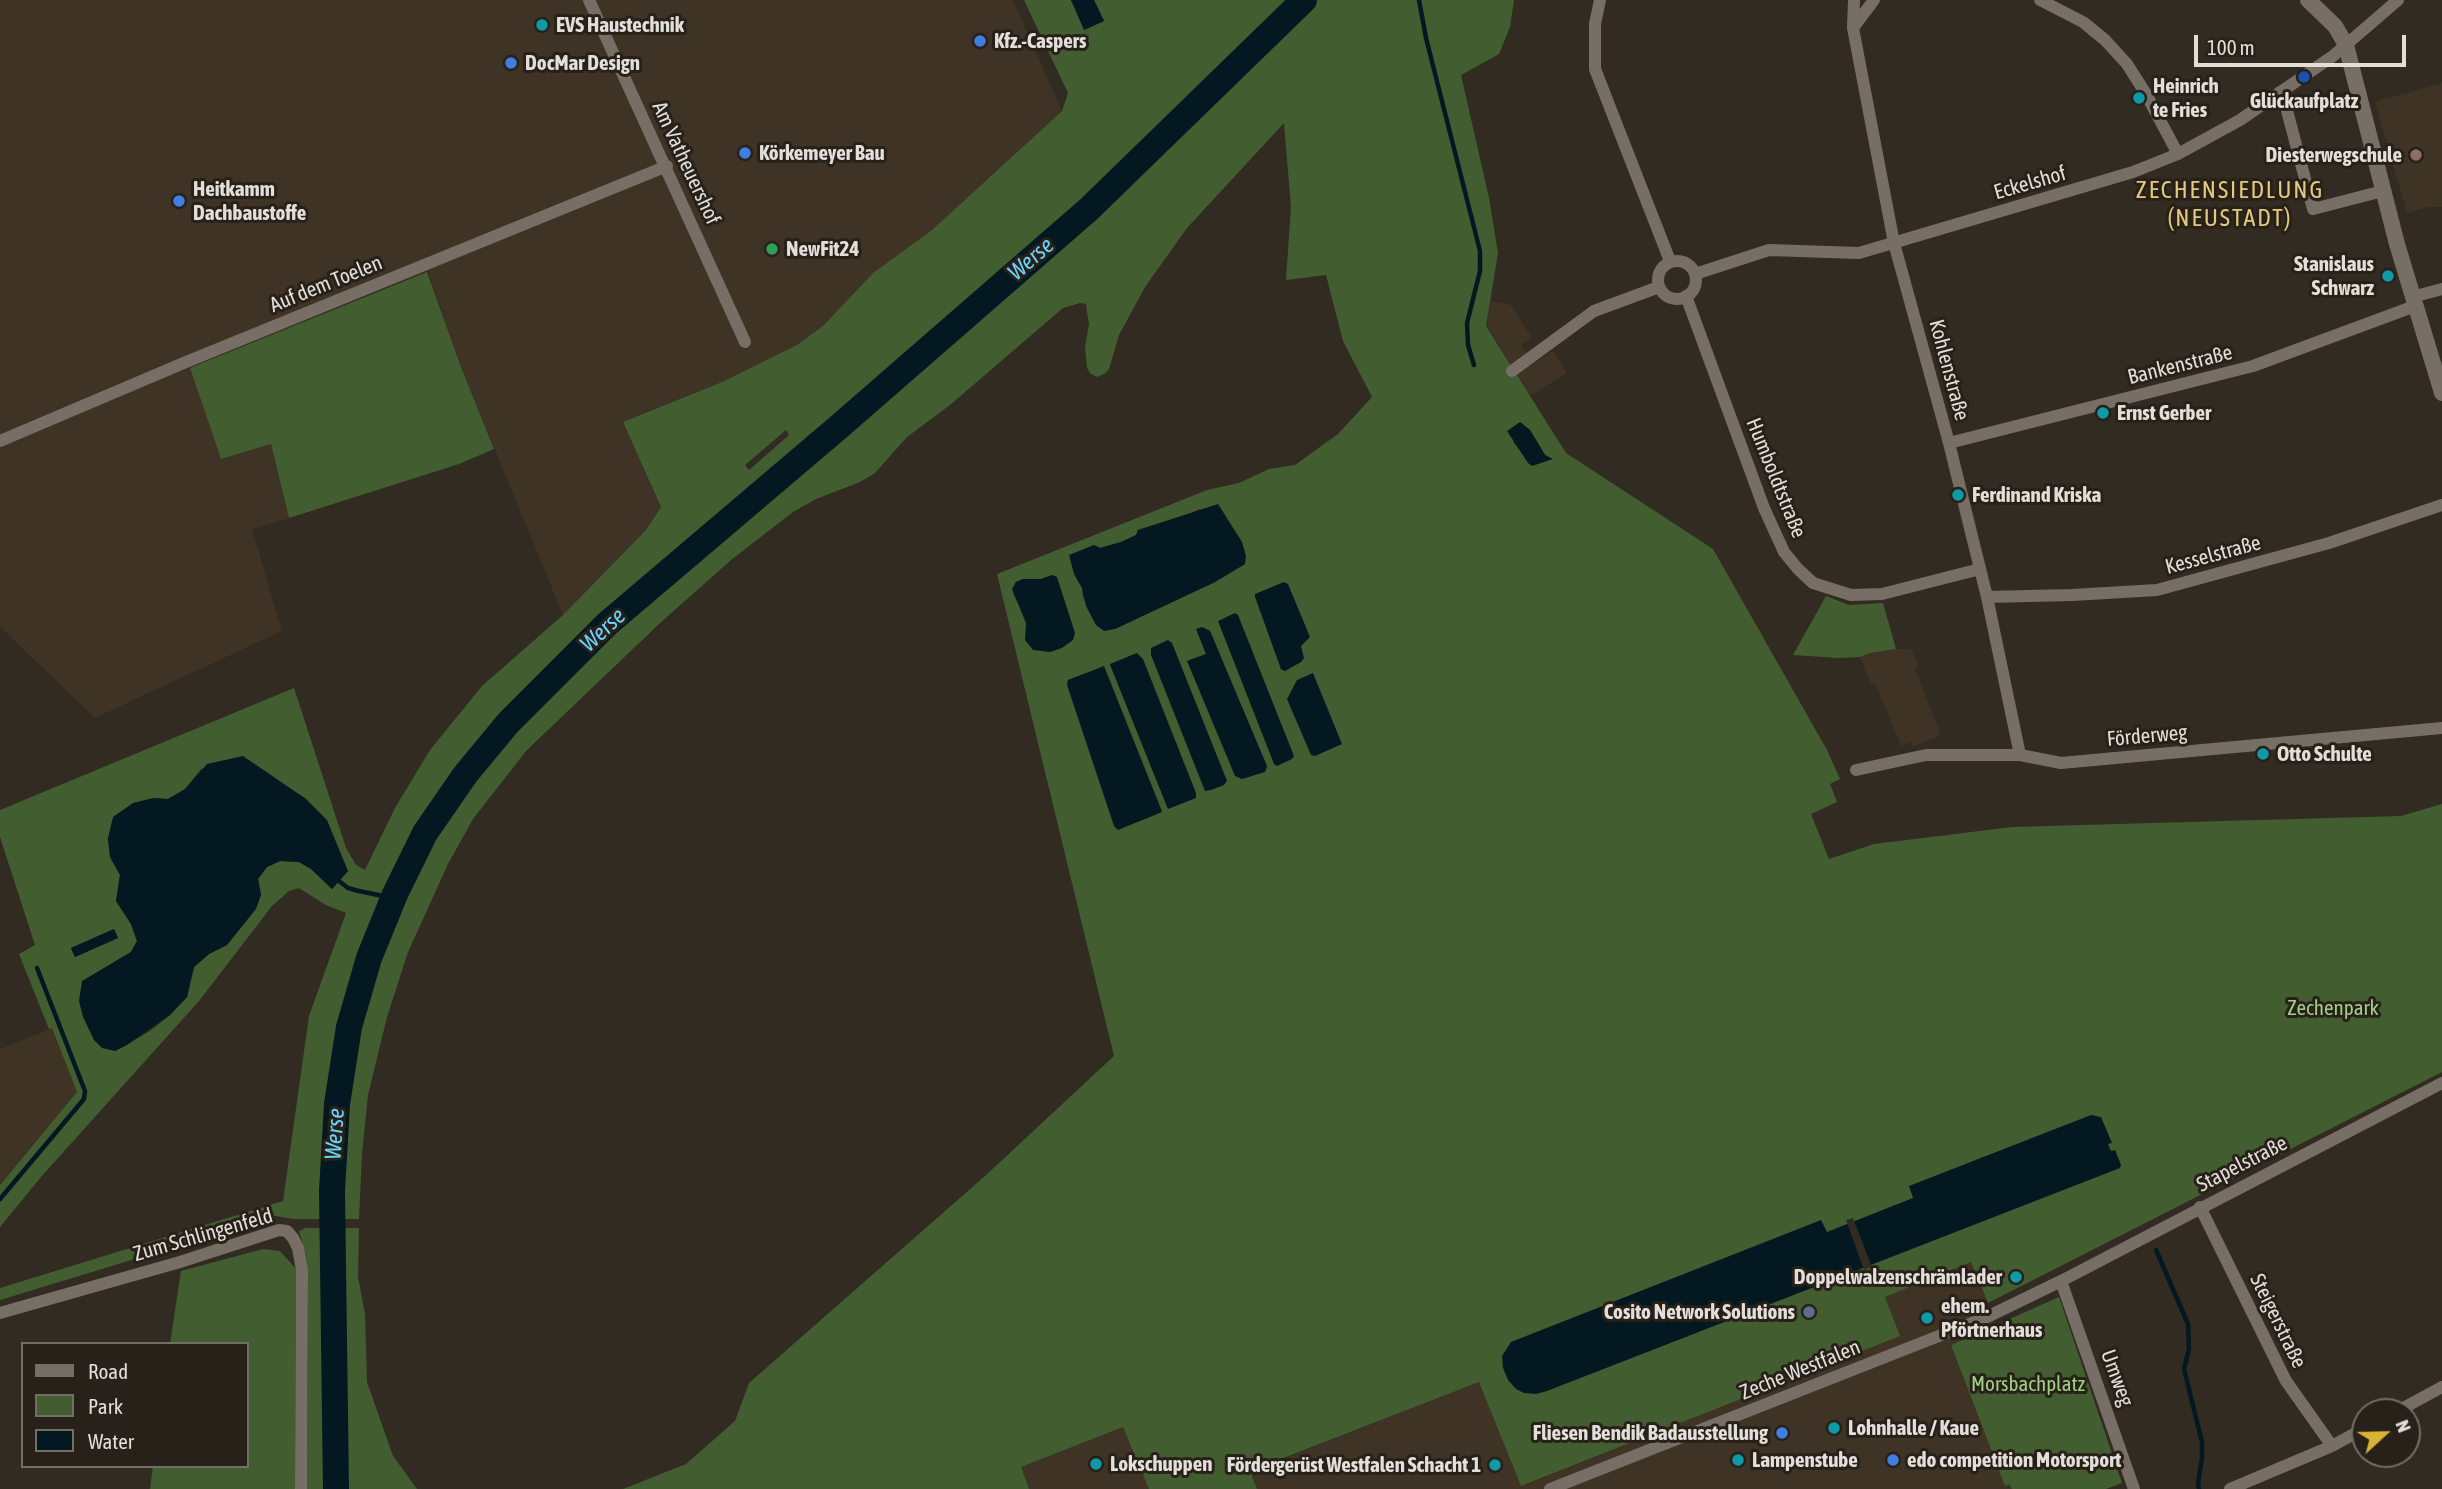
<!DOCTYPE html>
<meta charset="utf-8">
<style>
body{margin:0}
#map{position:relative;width:2442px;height:1489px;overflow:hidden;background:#322b22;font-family:"Asap Condensed",sans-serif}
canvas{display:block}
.legend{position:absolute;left:21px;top:1342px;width:228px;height:126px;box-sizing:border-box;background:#282119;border:2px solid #726d65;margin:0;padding:9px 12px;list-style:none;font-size:21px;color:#e2ded8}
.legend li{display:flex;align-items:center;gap:14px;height:35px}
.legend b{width:35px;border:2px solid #726d65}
.north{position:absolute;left:2351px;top:1398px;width:70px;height:70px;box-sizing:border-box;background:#282119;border:2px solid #726d65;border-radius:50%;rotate:68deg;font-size:19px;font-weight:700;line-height:28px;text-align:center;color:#e2ded8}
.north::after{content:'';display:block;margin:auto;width:24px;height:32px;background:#d8b434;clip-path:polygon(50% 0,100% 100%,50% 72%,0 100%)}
.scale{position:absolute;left:2194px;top:35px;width:212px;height:32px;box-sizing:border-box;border:4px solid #e2ded8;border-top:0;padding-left:9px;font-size:21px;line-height:24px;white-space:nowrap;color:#e2ded8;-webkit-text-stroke:5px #282119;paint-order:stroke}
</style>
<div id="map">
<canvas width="2442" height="1489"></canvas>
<ul class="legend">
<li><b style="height:9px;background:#776f65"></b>Road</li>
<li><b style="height:19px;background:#425e31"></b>Park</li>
<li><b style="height:19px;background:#031821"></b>Water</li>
</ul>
<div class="north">N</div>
<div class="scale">100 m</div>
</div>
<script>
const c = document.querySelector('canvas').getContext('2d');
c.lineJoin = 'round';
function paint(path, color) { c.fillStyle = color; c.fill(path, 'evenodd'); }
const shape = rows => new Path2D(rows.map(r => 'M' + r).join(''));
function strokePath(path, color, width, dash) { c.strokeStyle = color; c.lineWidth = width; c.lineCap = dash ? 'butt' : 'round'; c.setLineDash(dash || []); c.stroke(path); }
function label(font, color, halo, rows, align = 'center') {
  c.font = font + ' "Asap Condensed",sans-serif'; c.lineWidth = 6; c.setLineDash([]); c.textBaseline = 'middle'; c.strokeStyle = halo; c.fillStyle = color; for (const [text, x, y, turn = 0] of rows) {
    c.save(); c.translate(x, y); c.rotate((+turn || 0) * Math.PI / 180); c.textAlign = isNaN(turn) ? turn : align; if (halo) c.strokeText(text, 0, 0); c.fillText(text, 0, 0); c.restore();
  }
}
paint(shape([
 [0,0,1013,0,1062,111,932,230,873,273,824,325,797,345,722,382,623,422,661,507,646,530,563,615,461,367,428,271,190,368,221,459,271,444,289,518,252,529,282,631,95,718,0,627],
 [2442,83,2442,207,2428,207,2407,213,2375,102],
 [1490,301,1511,305,1532,338,1521,345,1533,363,1553,351,1567,373,1530,396,1487,326],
 [1896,649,1911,649,1919,666,1915,669,1941,735,1913,747,1911,742,1901,746,1875,683,1871,685,1860,657,1870,653],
 [52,1028,78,1092,0,1184,0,1049],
 [1971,1262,1996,1324,1951,1345,2005,1486,2010,1484,2012,1489,1257,1489,1250,1472,1479,1382,1522,1486,1899,1336,1884,1297],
 [1124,1427,1149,1489,1029,1489,1020,1467]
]), '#3e3325');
paint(shape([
 [1024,0,1071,0,1085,29,1104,21,1094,0,1514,0,1510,27,1499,54,1461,75,1489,198,1498,253,1486,326,1566,453,1713,549,1827,750,1840,779,1830,784,1837,802,1811,814,1829,859,1874,844,2012,827,2401,816,2442,804,2442,1072,1988,1303,1971,1262,1885,1297,1900,1336,1521,1486,1479,1382,1250,1471,1257,1489,1149,1489,1123,1427,1021,1467,1029,1489,623,1489,686,1464,735,1421,749,1383,985,1176,1114,1056,997,574,1207,490,1239,483,1269,469,1295,465,1338,434,1372,397,1343,341,1326,275,1286,280,1291,207,1284,123,1187,228,1145,287,1119,335,1109,369,1104,374,1097,377,1091,374,1087,368,1085,347,1089,325,1086,304,1080,303,1063,308,950,405,907,437,875,473,860,482,816,499,793,512,731,560,659,624,526,751,473,819,448,864,408,952,387,1017,368,1095,362,1154,359,1219,339,1219,338,1192,344,1106,356,1030,375,960,402,896,431,838,470,780,513,730,644,605,815,455,808,445,595,626,500,717,457,773,419,830,389,891,362,959,342,1027,329,1106,327,1219,293,1219,276,1216,0,1300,0,1288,283,1201,309,1016,346,913,326,905,299,888,289,891,272,906,199,1001,41,1177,0,1227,0,1185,77,1092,52,1028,49,1029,19,954,35,945,0,837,0,810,294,688,346,848,356,865,365,870,395,808,430,750,482,686,563,615,646,530,661,507,623,422,722,382,797,345,824,325,873,273,932,230,1062,111,1068,93],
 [1520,422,1530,430,1545,455,1551,459,1544,460,1518,448,1513,442],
 [786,430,789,435,749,470,745,465],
 [1199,509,1245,564,1215,582,1115,629,1096,625,1083,597,1082,588,1074,574,1080,552,1094,545,1100,548,1121,542,1136,535,1138,530,1186,516],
 [1052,575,1026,623,1022,609,1014,596,1013,589,1016,582,1023,579,1041,579],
 [1255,594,1301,646,1300,652,1285,671,1281,669],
 [1202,627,1210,631,1266,766,1188,661,1206,654],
 [1137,653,1168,809,1110,665],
 [1104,667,1162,811,1119,829,1068,680],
 [201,769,284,785,306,799,336,848,348,871,332,889,311,869,299,862,280,861,267,867,258,879,261,895,227,945,209,954,194,967,187,997,170,1015,150,1031,115,1051,83,981,131,952,137,941,131,924,116,901,120,875,110,857,108,838,153,798,168,799,185,789],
 [114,929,118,938,75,957,71,948],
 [427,272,461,367,494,449,459,464,289,518,271,444,221,459,190,368],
 [1826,596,1849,605,1883,603,1896,649,1870,653,1860,657,1839,658,1793,655],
 [305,1228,359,1228,358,1277,365,1314,367,1382,393,1456,417,1489,307,1489,308,1285,306,1256,299,1231],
 [263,1249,280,1251,296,1269,295,1489,150,1489,153,1466,247,1466,247,1344,170,1344,181,1271],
 [2059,1297,2122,1483,2106,1489,2012,1489,2009,1484,2005,1486,1951,1345]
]), '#425e31');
paint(shape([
 [1071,0,1094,0,1104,21,1084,30],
 [1520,422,1530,430,1545,455,1553,459,1532,466,1528,463,1507,431],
 [1218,504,1242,542,1246,556,1245,564,1215,582,1115,629,1104,631,1096,625,1086,606,1082,588,1074,574,1069,555,1094,545,1100,548,1121,542,1136,535,1138,530],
 [1052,575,1057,577,1075,633,1073,640,1062,648,1050,652,1033,650,1025,640,1026,623,1012,589,1016,582,1023,579,1041,579],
 [1284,582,1288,584,1310,637,1301,646,1304,658,1301,662,1285,671,1281,669,1255,597,1255,594],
 [1235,613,1238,615,1294,756,1292,759,1277,766,1274,764,1218,621],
 [1202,627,1210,631,1267,766,1265,772,1242,779,1235,776,1187,661,1206,654,1196,629],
 [1168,640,1172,643,1227,781,1224,785,1211,790,1205,791,1151,655,1151,648],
 [1137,653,1143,659,1196,793,1196,798,1168,809,1110,664],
 [1104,666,1162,812,1118,830,1114,826,1067,685,1068,680],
 [1313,673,1342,744,1315,756,1311,755,1287,699,1297,680],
 [243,756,306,799,327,820,348,871,332,889,311,869,299,862,280,861,267,867,258,879,261,895,256,909,227,945,209,954,194,967,187,997,170,1015,127,1045,115,1051,102,1048,94,1040,83,1017,79,1001,82,981,131,952,137,941,131,924,116,901,120,875,110,857,108,838,113,817,133,803,153,798,168,799,185,789,207,764],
 [114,929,118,938,75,957,71,948],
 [2091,1115,2101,1117,2112,1143,2108,1144,2111,1151,2115,1150,2121,1165,2120,1168,1547,1391,1536,1394,1524,1393,1516,1389,1508,1380,1503,1368,1502,1356,1511,1342,1821,1220,1827,1232,1913,1198,1909,1186]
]), '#031821');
paint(shape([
 [1853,1218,1872,1267,1864,1270,1846,1220]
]), '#322b22');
strokePath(shape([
 [1419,0,1426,38,1480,251,1480,271,1467,323,1468,345,1474,365],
 [339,881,348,888,359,891,383,896,395,894],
 [0,1199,84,1099,85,1091,37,968],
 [2156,1250,2188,1324,2189,1349,2184,1369,2202,1442,2202,1458,2198,1483,2199,1489]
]), '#031821', 4.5);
strokePath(shape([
 [336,1489,332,1191,337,1104,349,1027,369,958,395,894,425,833,465,775,508,723,607,624,841,425,1089,209,1304,0]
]), '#031821', 26);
strokePath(shape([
 [589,0,745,342],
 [1600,0,1595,24,1595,69,1670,261],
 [1874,0,1853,28,1894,243,1949,443,1987,597,2020,755],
 [2040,0,2083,22,2105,40,2127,64,2146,94,2178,154],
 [1853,27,1854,0],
 [2280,92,2285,103,2313,209,2383,191],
 '1658 280a19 19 0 1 1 38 0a19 19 0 1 1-38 0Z',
 [1695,274,1769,250,1859,253,2133,172,2178,154,2240,120,2333,56,2398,0],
 [1686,296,1764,508,1784,552,1798,569,1813,583,1851,595,1882,594,1980,569],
 [2412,297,2442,289],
 [1512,371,1594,311,1659,287],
 [0,441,186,362,667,166],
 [1949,443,2253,366,2415,306],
 [1987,597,2072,595,2157,590,2329,543,2442,505],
 [1856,770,1926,755,2020,755,2061,763,2442,728],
 [2200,1207,2286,1381,2332,1446],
 [2061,1281,2134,1489],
 [0,1313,180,1262,279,1230,287,1231,293,1238,298,1248,302,1270,301,1489],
 [2396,1412,2442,1387],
 [1550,1489,1987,1317,2061,1281,2442,1083],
 [2230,1489,2332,1446,2365,1428]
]), '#776f65', 12);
strokePath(shape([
 [2308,0,2335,26,2346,45,2397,244,2442,393]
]), '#776f65', 16);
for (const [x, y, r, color] of [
 [542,25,7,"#0f9aa8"],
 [980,41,7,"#3f7fe0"],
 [511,63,7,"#3f7fe0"],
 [2304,77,7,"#1a4fb4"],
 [2139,98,7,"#0f9aa8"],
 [745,153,7,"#3f7fe0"],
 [2416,155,7,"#8d6e63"],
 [179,201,7,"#3f7fe0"],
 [772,249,7,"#2e9e5b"],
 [2388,276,7,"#0f9aa8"],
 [2103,413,7,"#0f9aa8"],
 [1958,495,7,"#0f9aa8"],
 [2263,754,7,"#0f9aa8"],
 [2016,1277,7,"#0f9aa8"],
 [1809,1312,7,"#5c6f8a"],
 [1927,1318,7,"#0f9aa8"],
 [1834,1428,7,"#0f9aa8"],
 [1782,1433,7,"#3f7fe0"],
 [1738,1460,7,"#0f9aa8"],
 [1893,1460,7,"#3f7fe0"],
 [1096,1464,7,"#0f9aa8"],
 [1495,1465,7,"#0f9aa8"]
]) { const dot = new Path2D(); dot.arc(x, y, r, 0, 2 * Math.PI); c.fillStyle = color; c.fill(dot); strokePath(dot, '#282119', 2.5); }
label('bold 21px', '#e2ded8', '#282119', [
 ["EVS Haustechnik",556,25],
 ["Kfz.-Caspers",994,41],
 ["DocMar Design",525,63],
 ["Heinrich",2153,86],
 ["te Fries",2153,110],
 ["Glückaufplatz",2304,101,"center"],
 ["Körkemeyer Bau",759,153],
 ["Diesterwegschule",2402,155,"right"],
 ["Heitkamm",193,189],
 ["Dachbaustoffe",193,213],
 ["NewFit24",786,249],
 ["Stanislaus",2374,264,"right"],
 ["Schwarz",2374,288,"right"],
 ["Ernst Gerber",2117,413],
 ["Ferdinand Kriska",1972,495],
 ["Otto Schulte",2277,754],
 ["Doppelwalzenschrämlader",2002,1277,"right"],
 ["ehem.",1941,1306],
 ["Pförtnerhaus",1941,1330],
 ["Cosito Network Solutions",1795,1312,"right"],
 ["Lohnhalle / Kaue",1848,1428],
 ["Fliesen Bendik Badausstellung",1768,1433,"right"],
 ["Lampenstube",1752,1460],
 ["edo competition Motorsport",1907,1460],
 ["Lokschuppen",1110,1464],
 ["Fördergerüst Westfalen Schacht 1",1481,1465,"right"]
], 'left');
label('21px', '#e2ded8', '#282119', [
 ["Am Vatheuershof",686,163,65],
 ["Eckelshof",2030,183,-16],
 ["Auf dem Toelen",326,284,-22],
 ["Bankenstraße",2180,365,-14],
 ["Kohlenstraße",1949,370,75],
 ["Humboldtstraße",1776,478,68],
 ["Kesselstraße",2213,555,-15],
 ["Förderweg",2147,736,-5],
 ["Stapelstraße",2242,1164,-27],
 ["Zum Schlingenfeld",203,1235,-16],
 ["Steigerstraße",2278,1321,64],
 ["Zeche Westfalen",1800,1370,-22],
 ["Umweg",2117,1378,70]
]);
label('21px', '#a0d084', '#282119', [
 ["Zechenpark",2333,1008],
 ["Morsbachplatz",2028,1384]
]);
label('italic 23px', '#6bd2fe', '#282119', [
 ["Werse",1031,259,-41],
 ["Werse",603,630,-43],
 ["Werse",335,1134,-86]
]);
c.letterSpacing = '2px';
label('24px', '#e1c97d', '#282119', [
 ["ZECHENSIEDLUNG",2230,190],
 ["(NEUSTADT)",2230,218]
]);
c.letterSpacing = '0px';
</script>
